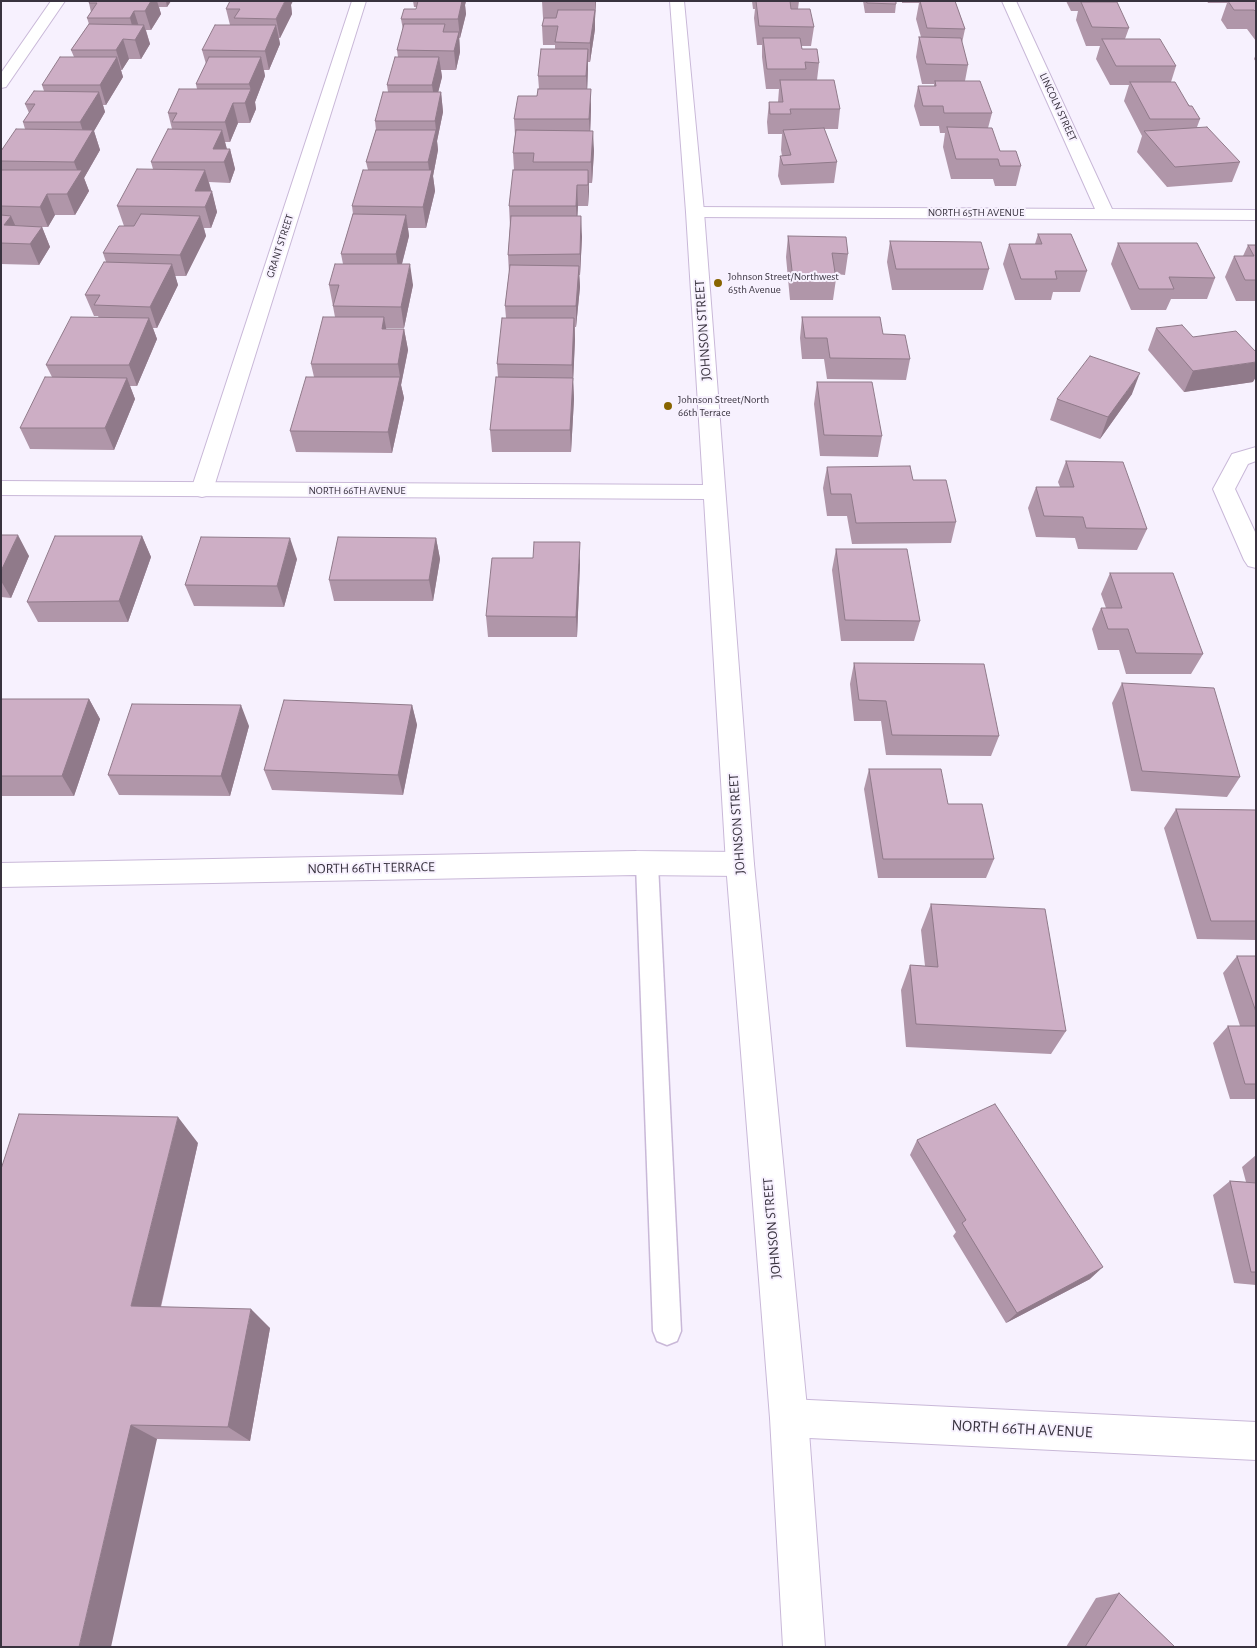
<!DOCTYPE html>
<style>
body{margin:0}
#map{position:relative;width:1257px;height:1648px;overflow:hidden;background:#f7f1fe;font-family:"Alegreya Sans",sans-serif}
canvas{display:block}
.frame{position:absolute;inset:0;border:2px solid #39333f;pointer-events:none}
</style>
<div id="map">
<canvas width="1257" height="1648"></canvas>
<div class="frame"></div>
</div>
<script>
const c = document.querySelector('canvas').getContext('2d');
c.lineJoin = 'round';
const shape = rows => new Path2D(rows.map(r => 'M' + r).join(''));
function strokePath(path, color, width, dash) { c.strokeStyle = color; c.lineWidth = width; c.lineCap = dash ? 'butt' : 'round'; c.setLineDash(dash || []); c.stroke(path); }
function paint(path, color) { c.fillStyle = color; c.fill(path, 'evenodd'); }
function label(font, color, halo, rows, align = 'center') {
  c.font = font + ' "Alegreya Sans",sans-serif'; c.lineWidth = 4; c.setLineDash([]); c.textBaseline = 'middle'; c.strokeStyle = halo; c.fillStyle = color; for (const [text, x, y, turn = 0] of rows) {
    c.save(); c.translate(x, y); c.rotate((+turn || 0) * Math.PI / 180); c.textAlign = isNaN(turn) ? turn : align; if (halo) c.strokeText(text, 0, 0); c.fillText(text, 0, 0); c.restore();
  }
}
const service = shape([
 [647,855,655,858,658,864,681,1331,677,1341,667,1345,657,1341,653,1331,636,864,639,858,647,855]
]);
const minor = shape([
 [51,1,65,1,6,87,1,88,1,73,51,1],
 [352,1,366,1,213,490,210,495,202,497,194,495,191,490,352,1],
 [1002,1,1016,1,1112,209,1256,210,1256,220,695,217,689,216,686,212,689,208,695,207,1095,209,1002,1],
 [1256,447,1256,461,1248,464,1235,489,1256,534,1256,568,1248,566,1244,560,1213,489,1232,454,1256,447],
 [636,851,740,852,750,856,754,864,750,872,740,876,636,875,1,887,1,863,636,851],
 [789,1399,1256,1422,1256,1460,789,1437,776,1431,770,1418,776,1405,789,1399]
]);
const tertiary = shape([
 [670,1,684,1,704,212,754,864,808,1418,825,1647,783,1647,770,1418,726,864,704,499,1,495,1,481,703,485,686,212,670,1]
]);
strokePath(service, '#c9b8d8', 3);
strokePath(minor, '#c9b8d8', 2);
strokePath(tertiary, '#c9b8d8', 2);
paint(service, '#fff');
paint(minor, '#fff');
paint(tertiary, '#fff');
paint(shape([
 [90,1,171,1,167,7,159,7,161,14,151,30,146,30,150,44,141,59,129,59,122,70,121,70,123,77,106,105,103,105,105,112,94,131,100,150,84,178,89,191,75,215,55,215,48,227,42,227,50,247,39,265,1,264,1,151,25,129,23,122,29,113,25,104,44,91,42,85,74,57,71,50,89,24,87,18,91,12,89,3],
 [413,1,466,1,465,5,466,14,460,38,459,38,460,52,456,70,441,70,442,77,438,92,441,92,443,112,437,141,438,150,433,176,435,191,426,228,408,228,409,236,402,264,413,285,404,328,386,328,386,329,404,329,408,350,401,385,404,398,392,453,296,452,290,431,314,377,311,364,335,317,329,285,343,264,341,254,353,214,352,206,368,170,366,162,376,130,375,121,388,92,387,85,398,57,397,50,403,30,401,19,416,9,417,7,414,7],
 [542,1,596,1,595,19,595,29,590,62,588,62,587,89,591,109,590,131,594,151,592,183,589,183,588,206,578,206,577,216,582,237,580,275,579,275,580,287,576,327,575,327,575,339,573,378,574,399,571,452,492,452,490,430,498,377,497,364,506,318,505,306,509,273,508,255,510,226,509,206,514,170,513,153,515,135,514,119,537,96,539,89,538,76,555,49,555,45,543,45,542,26,544,19,543,18],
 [752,1,799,1,798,9,814,27,811,46,801,46,802,49,819,63,817,80,840,109,838,129,824,129,837,162,834,183,781,185,778,176,780,156,782,156,781,150,782,134,768,134,767,122,769,102,778,102,779,89,766,89,762,57,762,45,757,45,754,18,755,9,753,9],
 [863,1,896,1,896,4,895,13,865,13],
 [902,1,955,1,965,29,962,43,968,65,965,81,992,113,988,128,1000,151,1021,166,1016,186,995,186,993,179,951,179,943,147,945,133,940,133,939,126,920,126,914,106,918,86,934,86,934,84,922,84,916,57,919,37,921,37,916,19,919,3,902,3],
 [1066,1,1113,1,1112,2,1129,28,1125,39,1176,66,1171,82,1200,119,1197,127,1240,162,1232,182,1167,187,1137,152,1142,136,1124,101,1129,85,1110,85,1096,59,1100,46,1086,46,1076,20,1078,11,1071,11],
 [1207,1,1256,1,1256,41,1247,29,1227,29,1221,20,1227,3,1208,3],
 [291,5,292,14,280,38,279,38,280,44,269,70,264,70,265,76,255,102,256,109,250,123,238,123,230,142,225,142,227,149,230,149,235,169,230,183,209,182,217,212,211,228,204,228,206,236,186,276,175,276,178,285,157,328,153,328,157,339,137,386,130,386,135,399,114,450,30,449,20,428,52,377,46,365,99,318,98,316,94,316,85,295,106,262,103,253,124,226,117,206,153,169,151,162,172,129,168,113,197,89,196,84,206,64,202,50,230,25,226,9],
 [1256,54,1256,62,1254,59],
 [1038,234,1087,271,1080,292,1053,292,1051,300,1015,300,1003,264,1009,244,1035,244],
 [788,236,848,254,845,275,835,274,836,279,833,300,790,300,786,257],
 [890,241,989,269,983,290,892,290,887,262],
 [1118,243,1215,278,1207,299,1171,299,1166,310,1131,310,1111,264],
 [1248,245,1256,245,1256,301,1236,301,1225,277,1234,256,1243,256],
 [802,317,883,334,910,359,906,380,827,379,824,359,802,359,800,338],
 [1156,328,1193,337,1253,382,1184,392,1148,350],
 [817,382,882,436,878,457,820,456,814,404],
 [1132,394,1100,439,1050,420,1057,399],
 [1066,461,1147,529,1137,550,1078,549,1075,538,1036,537,1028,508,1036,487,1060,487,1058,482],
 [827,467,913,480,956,522,951,543,852,544,847,516,827,516,823,488],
 [1,535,29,556,11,598,1,597],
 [142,536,151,557,128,622,38,622,27,602],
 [436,538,440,559,433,601,334,601,329,580],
 [836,549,920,621,914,641,841,641,832,570],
 [297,559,284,607,194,606,185,585],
 [580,563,577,637,488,637,486,616],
 [1110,573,1203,654,1191,674,1126,674,1119,650,1098,650,1092,629,1101,608,1106,608,1101,594],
 [854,663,999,736,991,756,886,755,881,721,854,721,850,684],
 [1122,683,1240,777,1227,797,1131,791,1112,703],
 [1,699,89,699,100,719,74,796,1,796],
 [412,705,417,725,403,795,272,790,264,770],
 [249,726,230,796,119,795,108,775],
 [869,769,948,804,994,859,986,878,878,878,864,789],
 [1176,809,1256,810,1256,940,1197,939,1164,828],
 [931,904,1066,1031,1051,1054,906,1047,901,990,910,965,925,966,921,930],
 [1237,956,1256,956,1256,1099,1230,1099,1213,1043,1228,1026,1240,1026,1223,973],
 [917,1140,1090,1279,1006,1323,953,1236,956,1232,910,1155],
 [198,1143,161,1307,270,1328,250,1441,157,1439,1,1647],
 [1256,1155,1256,1285,1234,1283,1213,1195,1230,1181,1246,1182,1242,1167],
 [1119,1593,1175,1647,1066,1647,1096,1598]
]), '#b096a9');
paint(shape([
 [151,1,157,1,161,14,151,30,145,11],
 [166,1,171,1,167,7],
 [285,1,293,1,291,5,292,14,280,38,276,19],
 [462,1,466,1,465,5,466,14,460,38,458,19],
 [595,1,596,1,595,19],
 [595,10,595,29,590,62,590,43],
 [134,11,140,30,135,37,130,18],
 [144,25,150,44,141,59,135,40],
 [276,25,280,44,269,70,265,51],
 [459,32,460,52,456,70,454,51],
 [123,39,129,59,122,70,116,50],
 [588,49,588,69,587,96,586,76],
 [117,57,123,77,106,105,100,85],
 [261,57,265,76,255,102,256,109,250,123,245,103,251,90,249,84],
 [439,57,442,77,435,105,432,85],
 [591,89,591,109,590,139,589,119],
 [99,92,105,112,94,131,100,150,84,178,89,191,75,215,67,194,79,175,74,162,86,141,80,122],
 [441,92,443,112,437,141,438,150,433,176,435,191,426,228,423,207,430,177,428,162,436,130,435,121],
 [233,103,238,123,230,142,225,122],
 [222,130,227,150,213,149],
 [593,131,594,151,592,183,591,162],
 [230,149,235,169,230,183,224,162],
 [205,170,211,190,203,207,195,191],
 [588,170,589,191,588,206],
 [577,185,578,206,577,227,576,206],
 [212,191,217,212,211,228,205,207],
 [47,194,55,215,48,227,40,207],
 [406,215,409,236,399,275,396,254],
 [11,216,20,236,4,225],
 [200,216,206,236,186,276,180,255],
 [581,216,582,237,580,275,580,254],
 [42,227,50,247,39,265,30,244],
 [172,264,178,285,157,328,150,307],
 [410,264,413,285,404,328,401,307],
 [579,266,580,287,576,327,576,306],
 [384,317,388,338,382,329],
 [149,318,157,339,137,386,129,365],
 [574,318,575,339,573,386,572,365],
 [404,329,408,350,401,385,404,398,392,453,388,432,400,377,398,364],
 [1256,362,1256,377,1253,382,1184,392,1193,371],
 [1140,373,1132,394,1100,439,1108,417],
 [127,378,135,399,114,450,105,428],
 [573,378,574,399,571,452,570,430],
 [18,535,29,556,11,598,1,581,1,571],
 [142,536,151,557,128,622,119,601],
 [290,538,297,559,284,607,277,586],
 [436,538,440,559,433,601,429,580],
 [580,542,580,563,577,637,576,617],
 [89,699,100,719,74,796,62,776],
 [241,705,249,726,230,796,221,776],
 [412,705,417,725,403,795,398,775],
 [178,1117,198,1143,156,1326,131,1306],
 [1103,1267,1090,1279,1006,1323,1017,1313],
 [251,1309,270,1328,250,1441,228,1427],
 [131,1425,157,1439,111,1647,79,1647]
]), '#907a8a');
const building = shape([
 [90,1,151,1,145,11,134,11,130,18,87,18,97,3,89,3,90,1],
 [230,1,285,1,276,19,234,18,240,9,226,9,230,1],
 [418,1,462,1,458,19,401,19,404,9,416,9,418,1],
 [756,1,790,1,791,9,810,9,814,27,759,26,756,1],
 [866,1,896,1,896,4,867,3,866,1],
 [920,1,955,1,965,29,927,28,920,1],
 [1228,1,1256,1,1256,12,1254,10,1234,10,1228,1],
 [1081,2,1117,2,1129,28,1092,27,1081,2],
 [558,10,595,10,590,43,555,42,558,26,542,26,544,18,556,18,558,10],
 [89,24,144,25,135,40,123,39,116,50,71,50,89,24],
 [404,24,445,24,443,32,459,32,454,51,397,50,404,24],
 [215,25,276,25,265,51,202,50,215,25],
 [919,37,961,38,968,65,926,64,919,37],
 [763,38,800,38,802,49,817,49,819,63,805,62,806,69,767,69,763,38],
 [1102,39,1160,39,1176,66,1116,66,1102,39],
 [541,49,588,49,586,76,538,76,541,49],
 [60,57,117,57,100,85,42,85,60,57],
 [209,57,261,57,249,84,196,84,209,57],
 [395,57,439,57,432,85,387,85,395,57],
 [780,80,834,80,840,109,790,109,791,114,770,114,769,102,783,102,780,80],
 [935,81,980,81,992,113,944,113,943,106,923,106,918,86,936,86,935,81],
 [1130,82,1175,82,1189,106,1192,106,1200,119,1150,119,1130,82],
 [179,89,251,89,245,103,233,103,225,122,172,122,177,113,168,113,179,89],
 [538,89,591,89,589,119,514,119,518,96,537,96,538,89],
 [34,91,99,92,80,122,23,122,35,104,25,104,34,91],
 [383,92,441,92,435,121,375,121,383,92],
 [947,127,992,128,1000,151,1016,151,1021,166,1000,166,998,159,956,159,947,127],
 [1207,127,1240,162,1175,167,1144,131,1207,127],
 [824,128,837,162,783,165,780,156,791,155,783,130,824,128],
 [16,129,93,130,74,162,1,161,1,151,16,129],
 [168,129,222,130,213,149,230,149,224,162,151,162,168,129],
 [376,130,436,130,428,162,366,162,376,130],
 [516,130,593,131,591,162,533,162,534,153,513,153,516,130],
 [137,169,205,170,195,191,212,191,205,207,117,206,137,169],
 [1,170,82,170,67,194,47,194,40,207,1,206,1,170],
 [363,170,432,170,423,207,352,206,363,170],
 [513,170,588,170,588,185,577,185,576,206,509,206,513,170],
 [141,214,200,216,180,255,103,253,119,226,134,226,141,214],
 [353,214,406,215,396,254,341,254,353,214],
 [1,215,11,216,4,225,42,227,30,244,1,243,1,215],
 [511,216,581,216,580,254,508,255,511,216],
 [1038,234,1071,234,1087,271,1055,271,1057,279,1021,279,1009,244,1042,244,1038,234],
 [788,236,846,237,848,254,832,253,836,279,793,279,788,236],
 [890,241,981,242,989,269,896,269,890,241],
 [1118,243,1197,243,1215,278,1169,277,1174,289,1139,289,1118,243],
 [1248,245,1256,245,1256,280,1245,280,1234,256,1254,256,1248,245],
 [104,262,172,264,150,307,94,305,100,295,85,295,104,262],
 [335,264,410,264,401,307,333,306,339,285,329,285,335,264],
 [510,265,579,266,576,306,505,306,510,265],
 [71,317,149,318,129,365,46,365,71,317],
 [323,317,384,317,382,329,404,329,398,364,311,364,323,317],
 [802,317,880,317,883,334,905,335,910,359,830,358,827,338,805,338,802,317],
 [502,318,574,318,572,365,497,364,502,318],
 [1182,325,1193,337,1236,331,1256,352,1256,362,1193,371,1156,328,1182,325],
 [1090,356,1140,373,1108,417,1057,399,1090,356],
 [45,377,127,378,105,428,20,428,45,377],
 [306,377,400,377,388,432,290,431,306,377],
 [496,377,573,378,570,430,490,430,496,377],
 [817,382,872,382,882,436,824,435,817,382],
 [1066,461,1123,462,1147,529,1086,528,1083,517,1044,516,1036,487,1074,487,1066,461],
 [910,466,913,480,946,480,956,522,856,523,851,494,831,494,827,467,910,466],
 [1,535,18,535,1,571,1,535],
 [55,536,142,536,119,601,27,602,55,536],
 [201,537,290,538,277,586,185,585,201,537],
 [338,537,436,538,429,580,329,580,338,537],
 [534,542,580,542,576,617,486,616,492,558,533,558,534,542],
 [836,549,907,549,920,621,845,620,836,549],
 [1110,573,1173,573,1203,654,1136,653,1128,629,1108,629,1101,608,1122,608,1110,573],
 [854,663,984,664,999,736,892,735,886,701,859,700,854,663],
 [1122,683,1214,688,1240,777,1142,771,1122,683],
 [1,699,89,699,62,776,1,776,1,699],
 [284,700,412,705,398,775,264,770,284,700],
 [132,704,241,705,221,776,108,775,132,704],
 [869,769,941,769,948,804,982,804,994,859,883,859,869,769],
 [1176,809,1256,810,1256,921,1211,921,1176,809],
 [931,904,1045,909,1066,1031,916,1024,910,965,938,967,931,904],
 [1237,956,1256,956,1256,1012,1237,956],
 [1228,1026,1256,1026,1256,1084,1245,1084,1228,1026],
 [995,1104,1103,1267,1017,1313,962,1223,966,1220,917,1140,995,1104],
 [19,1114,178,1117,131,1306,251,1309,228,1427,131,1425,79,1647,1,1647,1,1169,19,1114],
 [1230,1181,1256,1183,1256,1272,1251,1272,1230,1181],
 [1119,1593,1175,1647,1085,1647,1119,1593]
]);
paint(building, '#cdaec5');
strokePath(building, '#907a8a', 1);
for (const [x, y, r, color] of [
 [718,283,5,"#886400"],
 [668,406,5,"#886400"]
]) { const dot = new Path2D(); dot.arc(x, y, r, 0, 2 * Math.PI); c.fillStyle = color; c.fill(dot); strokePath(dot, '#f7f1fe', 2); }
label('11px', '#39333f', '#f7f1fe', [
 ["LINCOLN STREET",1058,107,65],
 ["NORTH 65TH AVENUE",976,213],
 ["GRANT STREET",280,246,-72],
 ["NORTH 66TH AVENUE",357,491]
]);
label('11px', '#39333f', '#f7f1fe', [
 ["Johnson Street/Northwest",728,277],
 ["65th Avenue",728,290],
 ["Johnson Street/North",678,400],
 ["66th Terrace",678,413]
], 'left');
label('14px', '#39333f', '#f7f1fe', [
 ["JOHNSON STREET",703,330,-94],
 ["JOHNSON STREET",737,824,-94],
 ["NORTH 66TH TERRACE",371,868,-1],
 ["JOHNSON STREET",772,1228,-95]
]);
label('16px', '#39333f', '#f7f1fe', [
 ["NORTH 66TH AVENUE",1022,1429,3]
]);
</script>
